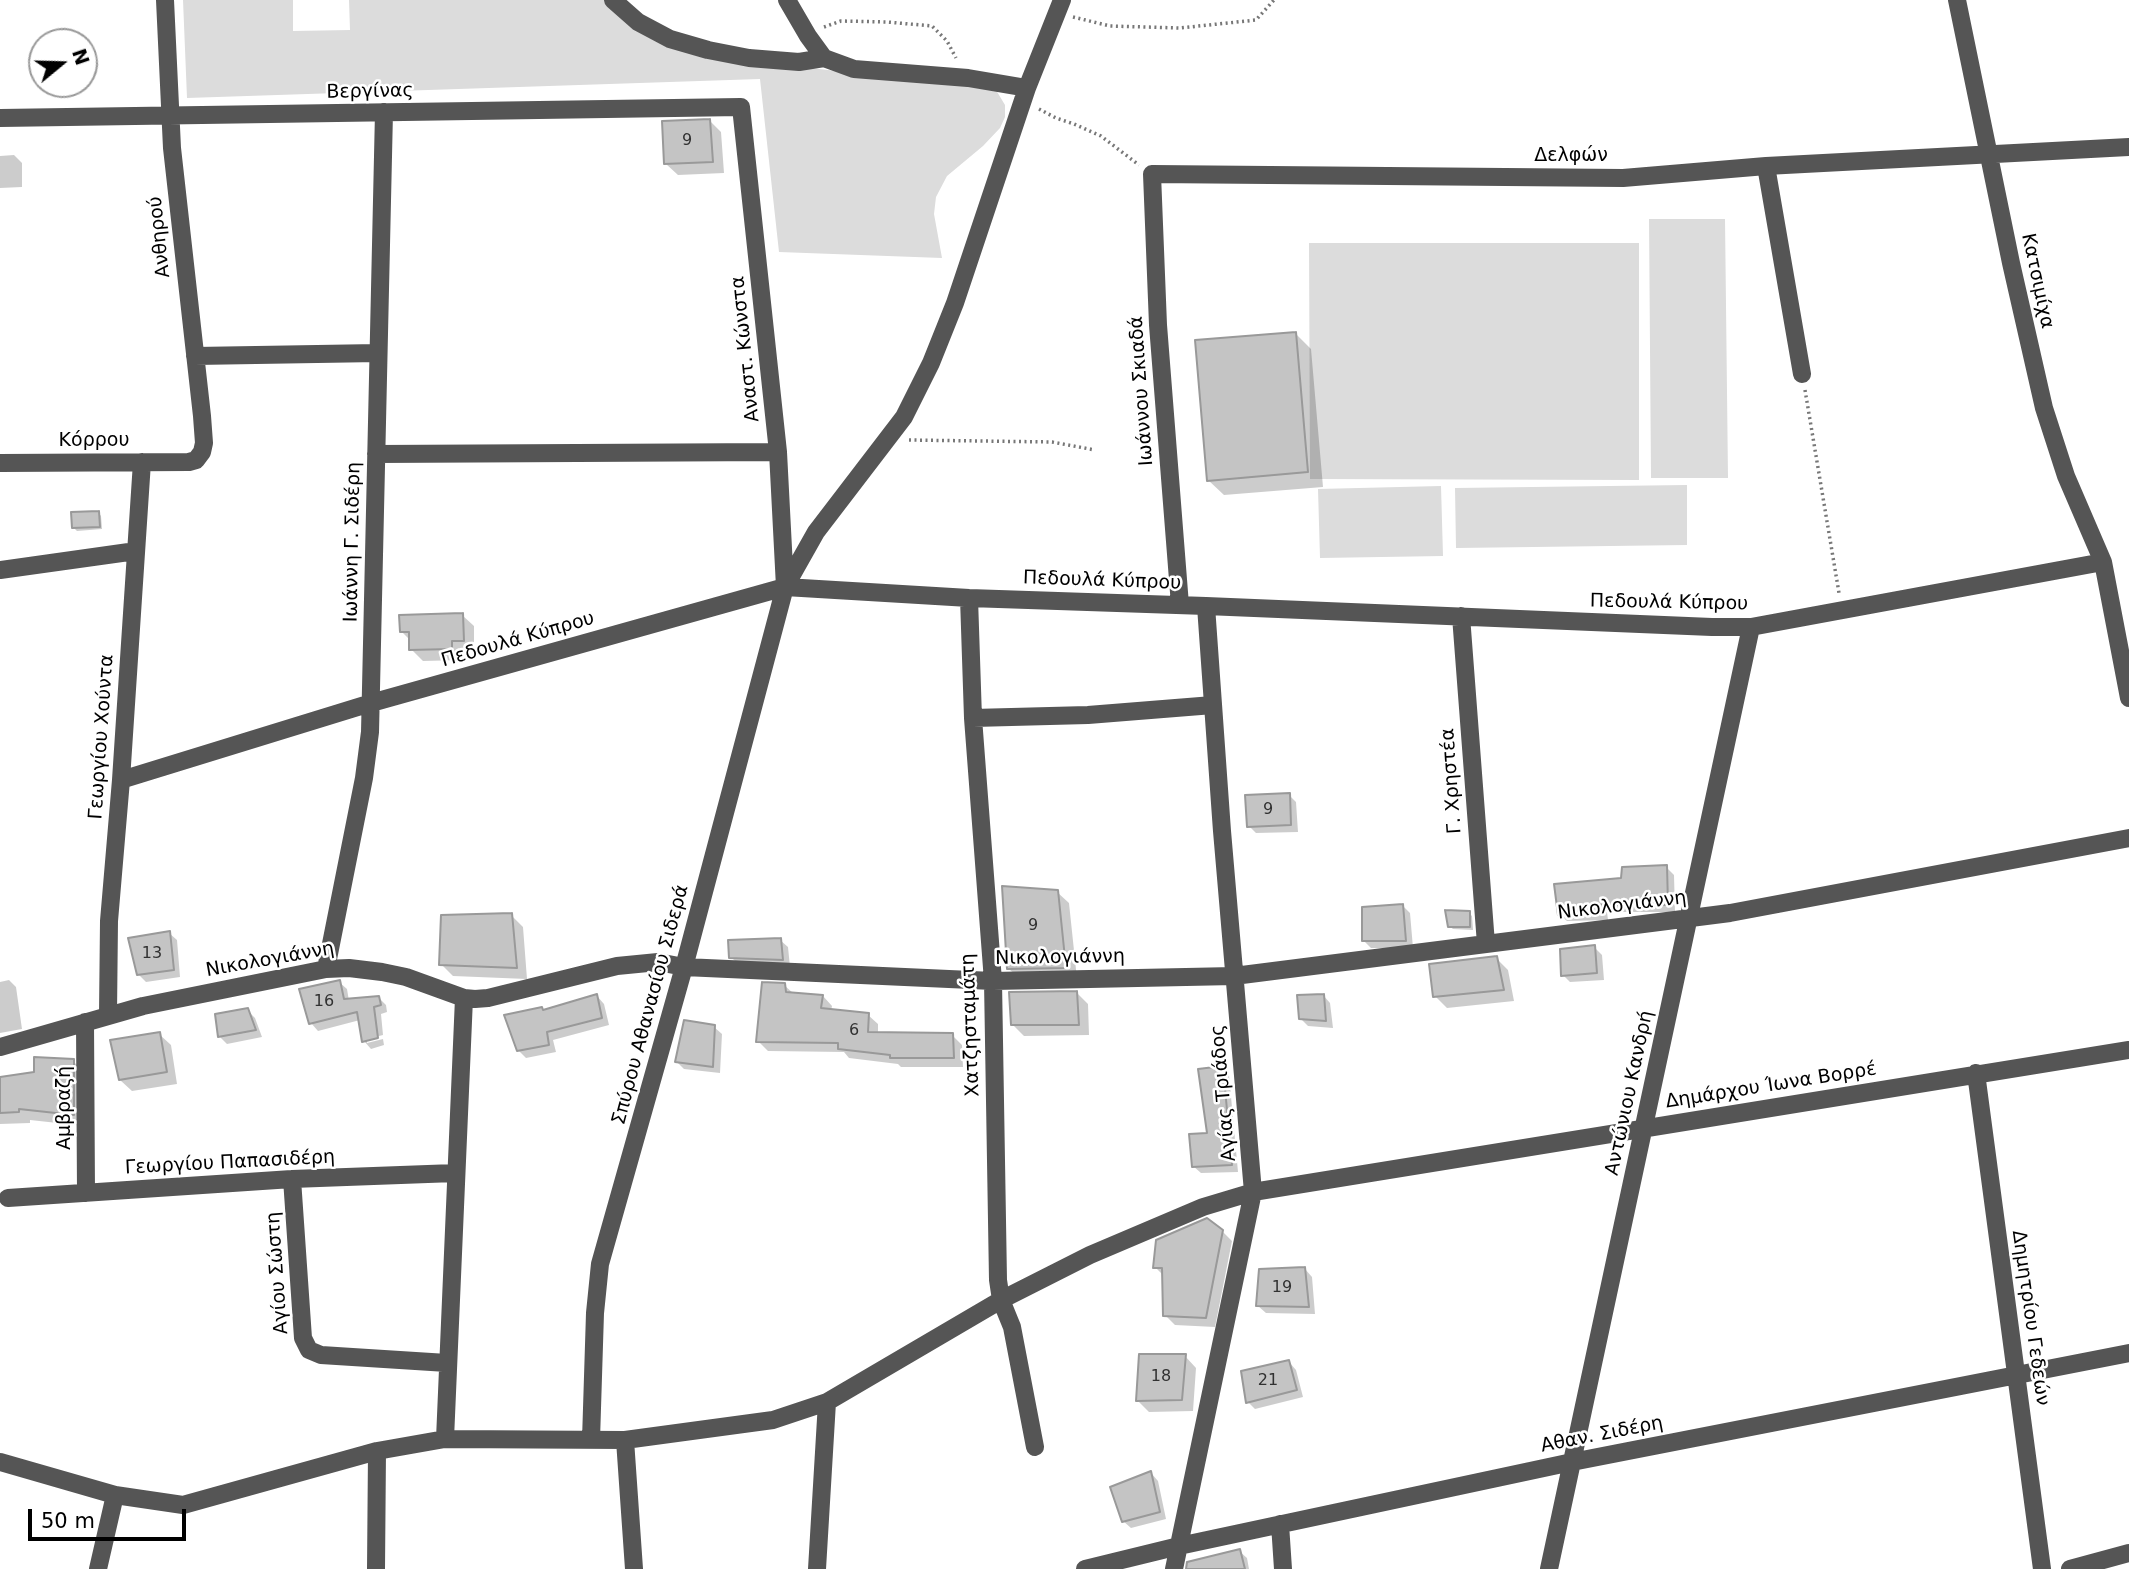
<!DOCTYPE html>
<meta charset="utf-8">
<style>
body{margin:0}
#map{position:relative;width:2129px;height:1569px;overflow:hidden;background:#fff;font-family:"DejaVu Sans",sans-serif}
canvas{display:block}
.north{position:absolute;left:28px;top:28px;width:70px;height:70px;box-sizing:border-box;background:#fff;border:2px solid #999;border-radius:50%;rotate:71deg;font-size:19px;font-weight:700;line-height:28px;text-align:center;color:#000}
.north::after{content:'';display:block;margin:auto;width:24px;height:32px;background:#000;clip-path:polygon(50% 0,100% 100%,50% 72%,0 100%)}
.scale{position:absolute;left:28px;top:1509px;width:158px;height:32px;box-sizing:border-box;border:4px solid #000;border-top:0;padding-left:9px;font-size:21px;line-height:24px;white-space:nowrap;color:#000;-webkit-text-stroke:5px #fff;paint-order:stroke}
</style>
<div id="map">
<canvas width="2129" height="1569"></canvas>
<div class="north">N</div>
<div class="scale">50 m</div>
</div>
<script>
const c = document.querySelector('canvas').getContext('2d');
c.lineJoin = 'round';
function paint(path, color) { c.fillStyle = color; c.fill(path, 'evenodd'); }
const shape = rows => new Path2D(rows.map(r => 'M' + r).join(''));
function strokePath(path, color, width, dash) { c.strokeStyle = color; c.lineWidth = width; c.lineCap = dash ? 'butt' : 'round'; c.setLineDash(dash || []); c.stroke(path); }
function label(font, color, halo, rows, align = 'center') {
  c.font = font + ' "DejaVu Sans",sans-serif'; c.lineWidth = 5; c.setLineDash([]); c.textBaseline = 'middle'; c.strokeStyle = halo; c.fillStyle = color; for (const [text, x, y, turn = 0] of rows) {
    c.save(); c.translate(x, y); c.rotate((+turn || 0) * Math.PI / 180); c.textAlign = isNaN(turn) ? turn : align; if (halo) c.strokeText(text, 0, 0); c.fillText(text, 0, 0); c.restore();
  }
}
paint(shape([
 [183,0,293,0,293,31,350,30,349,0,606,0,634,25,742,60,845,72,993,85,1005,105,1005,117,1000,128,983,146,947,176,936,197,934,214,942,258,779,252,760,79,187,98],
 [1649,219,1725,219,1728,478,1651,478],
 [1309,243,1639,243,1639,480,1310,479],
 [1687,485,1687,545,1456,548,1455,488],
 [1441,486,1443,556,1320,558,1318,489]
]), '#dcdcdc');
paint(shape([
 [710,121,721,132,724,173,678,175,666,164],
 [14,155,22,163,22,187,0,188,0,156],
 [1296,334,1311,349,1323,487,1224,495,1208,480],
 [98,512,101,516,102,529,77,531,74,528],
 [462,615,474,626,474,651,463,652,463,660,423,661,411,649,411,641,401,631],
 [1289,795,1296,802,1298,832,1256,833,1249,826],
 [1666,867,1674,875,1675,912,1607,912,1608,920,1567,921,1559,914,1623,879],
 [1057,892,1069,903,1077,979,1021,980,1009,969],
 [1403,906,1410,913,1413,948,1371,948,1364,941],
 [1469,913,1472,916,1473,930,1453,929,1449,926],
 [511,915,523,927,527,979,453,976,441,964],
 [169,933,177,940,180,977,146,982,138,974],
 [780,940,788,947,790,967,738,964,731,957],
 [1594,947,1602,955,1604,980,1570,982,1563,975],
 [1496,958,1508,970,1514,1001,1447,1008,1435,996],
 [9,980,16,987,22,1029,0,1033,0,982],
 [339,982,347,989,349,1001,379,998,386,1005,387,1012,381,1014,383,1035,367,1039,367,1043,383,1039,384,1045,371,1049,364,1041,360,1020,318,1031,311,1023],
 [784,985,794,994,823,996,832,1006,831,1011,868,1015,878,1024,878,1034,952,1035,962,1045,963,1067,901,1067,898,1064,849,1058,844,1052,768,1051,758,1041],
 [1076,992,1088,1004,1089,1035,1024,1036,1012,1024],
 [1323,995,1330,1003,1333,1028,1308,1026,1300,1018],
 [597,996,604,1004,609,1025,553,1040,556,1052,526,1058,518,1050,542,1009,544,1011],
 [247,1010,255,1018,262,1037,227,1044,220,1037],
 [714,1027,722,1034,720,1073,684,1069,677,1062],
 [159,1034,171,1045,177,1084,132,1091,120,1080],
 [73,1061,85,1073,85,1126,30,1120,30,1123,0,1124,0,1079,36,1074],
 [1222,1068,1229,1075,1238,1172,1201,1173,1193,1166,1209,1135],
 [1222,1231,1232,1241,1215,1327,1175,1325,1165,1315,1164,1276,1155,1267],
 [1305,1269,1312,1277,1315,1314,1266,1313,1258,1306],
 [1185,1356,1196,1368,1193,1411,1149,1412,1137,1400],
 [1289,1362,1296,1370,1303,1397,1255,1409,1248,1402],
 [1151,1473,1158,1481,1166,1519,1131,1528,1123,1521],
 [1239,1551,1247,1558,1249,1569,1204,1569]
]), '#0003');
const building = shape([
 [710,119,713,162,664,164,662,121,710,119],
 [1296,332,1308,472,1207,481,1195,340,1296,332],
 [99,511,100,527,72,528,71,512,99,511],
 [463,613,464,641,452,641,452,649,409,650,409,632,400,632,399,615,463,613],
 [1290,793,1291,825,1247,827,1245,795,1290,793],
 [1667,865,1668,905,1601,905,1602,914,1558,915,1554,884,1621,878,1622,867,1667,865],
 [1002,886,1058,890,1066,968,1007,969,1002,886],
 [1403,904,1406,941,1362,941,1362,907,1403,904],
 [1445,910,1470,911,1470,927,1448,927,1445,910],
 [512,913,517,968,439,965,441,915,512,913],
 [170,931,174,970,137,975,128,938,170,931],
 [781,938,783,960,729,958,728,940,781,938],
 [1595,945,1597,973,1561,976,1560,949,1595,945],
 [1497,956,1504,990,1433,997,1429,964,1497,956],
 [340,980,344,999,379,996,381,1005,374,1007,378,1038,362,1042,357,1012,309,1024,299,989,340,980],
 [762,982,785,983,786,992,823,995,821,1008,869,1013,868,1032,953,1033,954,1058,890,1058,890,1055,838,1049,838,1043,756,1042,762,982],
 [1077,991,1079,1025,1011,1025,1009,992,1077,991],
 [597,994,602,1018,547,1032,549,1045,517,1051,504,1015,542,1007,543,1010,597,994],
 [1324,994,1326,1021,1299,1019,1297,995,1324,994],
 [248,1008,256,1030,218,1037,215,1014,248,1008],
 [684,1020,715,1025,713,1067,675,1062,684,1020],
 [160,1032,167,1072,119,1080,110,1040,160,1032],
 [34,1057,74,1059,74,1115,19,1109,19,1112,0,1113,0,1077,34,1072,34,1057],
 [1223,1066,1232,1165,1192,1167,1189,1134,1207,1133,1198,1069,1223,1066],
 [1207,1218,1223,1230,1206,1318,1163,1316,1162,1268,1153,1268,1156,1240,1207,1218],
 [1305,1267,1309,1307,1256,1306,1259,1269,1305,1267],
 [1139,1354,1186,1354,1182,1400,1136,1401,1139,1354],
 [1289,1360,1297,1390,1246,1403,1241,1371,1289,1360],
 [1151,1471,1160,1512,1122,1522,1110,1487,1151,1471],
 [1240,1549,1245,1569,1186,1569,1187,1562,1240,1549]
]);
paint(building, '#c4c4c4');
strokePath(building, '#999', 2);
strokePath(shape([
 [1073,17,1110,26,1180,28,1256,20,1274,0],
 [824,27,841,21,887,22,932,26,947,41,956,58],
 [1039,109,1056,118,1074,124,1101,136,1139,165],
 [1805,390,1839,593],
 [909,440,1052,442,1095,450]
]), '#777', 3.5, [2, 3.5]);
strokePath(shape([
 [613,0,638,22,670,39,708,50,749,58,799,62,824,58],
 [787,0,808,36,824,58,854,69,968,78,1027,88],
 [1957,0,2011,263,2044,408,2066,476,2103,562,2129,698],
 [0,118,741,107,778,452,785,587],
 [1766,166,1802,374],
 [195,356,378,353],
 [376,454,778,452],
 [0,463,189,462,196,460,202,452,204,443,202,416,172,148,165,0],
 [0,570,136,551],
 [969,598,973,718,993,981,998,1280,1001,1300,1012,1327,1035,1447],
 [1180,605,1158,325,1152,174,1623,178,1766,166,2129,147],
 [1461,616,1486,944],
 [973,718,1088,715,1213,705],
 [121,780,371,703,785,587,969,598,1206,606,1712,627,1751,627,2103,562],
 [326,969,364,778,370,732,384,112],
 [108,1014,109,921,121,780,142,462],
 [85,1022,86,1193],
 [0,1047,143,1006,326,969,349,968,382,972,406,977,464,998,475,999,488,998,617,966,658,962,684,967,993,981,1234,976,1730,913,2129,838],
 [1976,1073,2042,1569],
 [292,1179,303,1338,309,1350,321,1355,447,1363],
 [8,1198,292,1179,455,1173],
 [445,1439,464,998],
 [591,1440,595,1313,600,1264,684,967,785,587,816,532,904,417,931,363,955,303,1027,88,1062,0],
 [625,1440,634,1569],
 [0,1462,115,1495,183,1505,377,1451,445,1439,625,1440,773,1420,827,1402,1001,1300,1090,1255,1203,1207,1253,1192,2129,1050],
 [1280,1524,1283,1569],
 [98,1569,115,1495],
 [376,1569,377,1451],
 [817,1569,827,1402],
 [1085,1569,1179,1546,1572,1462,2129,1353],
 [1174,1569,1253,1192,1222,831,1206,606],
 [1549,1569,1751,627],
 [2070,1569,2129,1553]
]), '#555', 18);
label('16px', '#313131', null, [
 ["9",687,141],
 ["9",1268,810],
 ["9",1033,926],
 ["13",152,954],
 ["16",324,1002],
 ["6",854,1031],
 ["19",1282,1288],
 ["18",1161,1377],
 ["21",1268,1381]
]);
label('19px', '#000', '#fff', [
 ["Βεργίνας",370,92,-1],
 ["Δελφών",1571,156],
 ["Ανθηρού",160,237,-96],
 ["Κατσιμίχα",2037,281,78],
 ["Αναστ. Κώνστα",746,349,-96],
 ["Ιωάννου Σκιαδά",1142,391,-94],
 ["Κόρρου",94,441],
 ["Ιωάννη Γ. Σιδέρη",353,542,-89],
 ["Πεδουλά Κύπρου",1102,581,2],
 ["Πεδουλά Κύπρου",1669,603,1],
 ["Πεδουλά Κύπρου",518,640,-16],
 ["Γεωργίου Χούντα",102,737,-86],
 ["Γ. Χρηστέα",1452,781,-94],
 ["Νικολογιάννη",1622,906,-7],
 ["Νικολογιάννη",1060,958,-1],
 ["Νικολογιάννη",270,960,-10],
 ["Σπύρου Αθανασίου Σιδερά",651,1005,-75],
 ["Χατζησταμάτη",971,1025,-92],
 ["Δημάρχου Ίωνα Βορρέ",1771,1086,-9],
 ["Αγίας Τριάδος",1224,1093,-95],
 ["Αντώνιου Κανδρή",1630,1093,-78],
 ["Αμβραζή",65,1108,-90],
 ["Γεωργίου Παπασιδέρη",230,1163,-3],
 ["Αγίου Σώστη",278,1273,-94],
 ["Δημητρίου Γεδεών",2030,1318,82],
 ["Αθαν. Σιδέρη",1602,1435,-11]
]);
</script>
